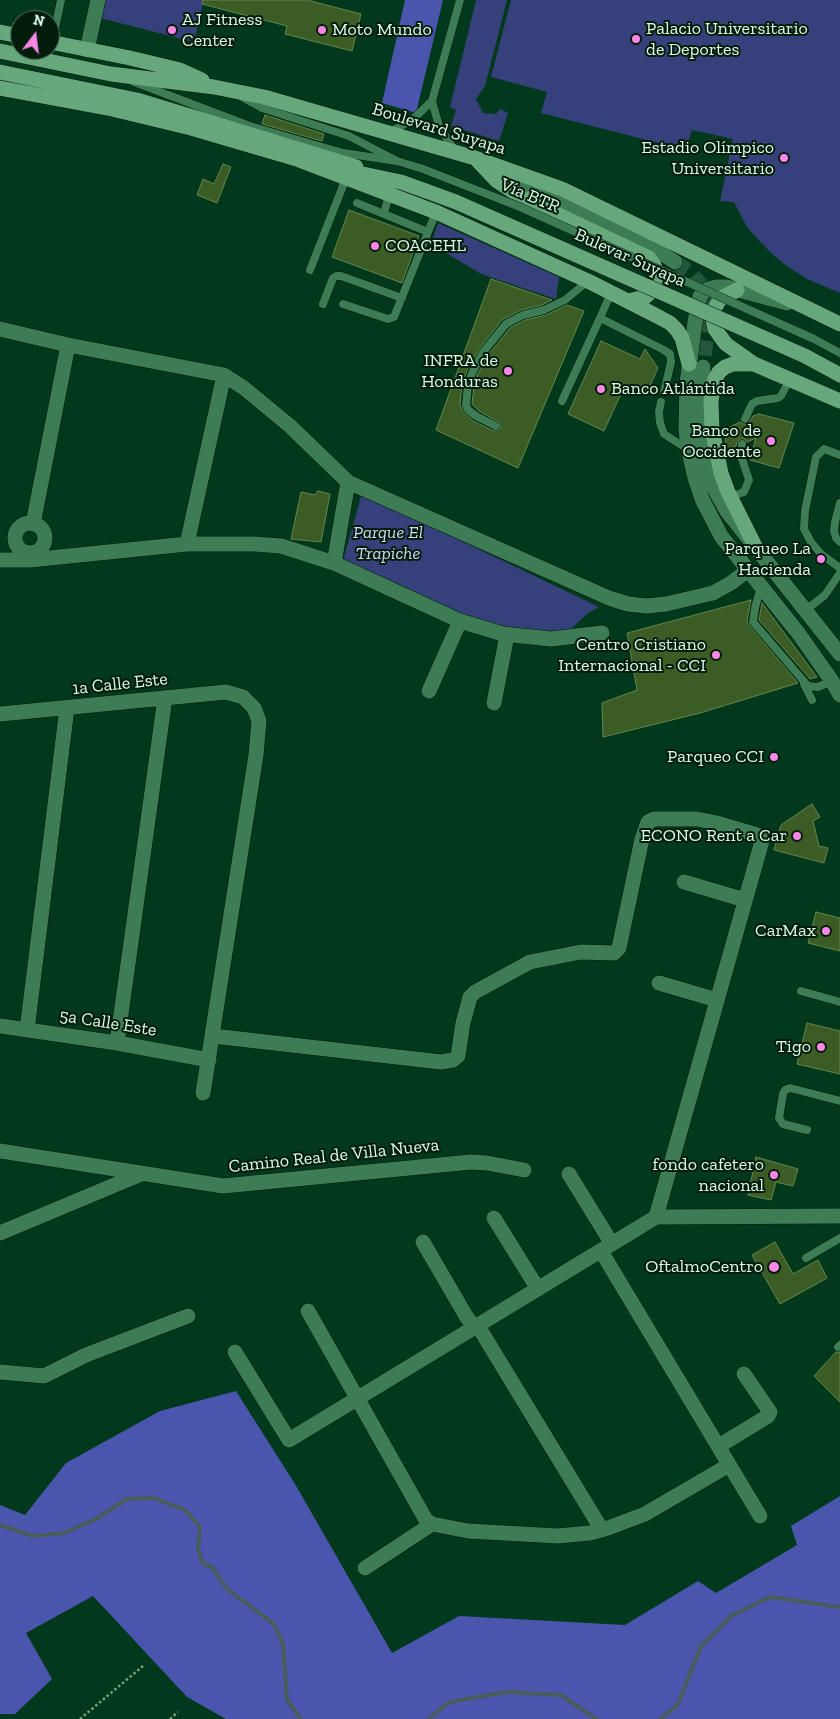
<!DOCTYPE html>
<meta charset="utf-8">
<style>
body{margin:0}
#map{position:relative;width:840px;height:1719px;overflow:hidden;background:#02381c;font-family:"Zilla Slab",serif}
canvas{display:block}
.north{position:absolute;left:10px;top:10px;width:50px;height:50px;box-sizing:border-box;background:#021c0c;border:1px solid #5a7663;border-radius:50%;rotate:15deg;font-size:14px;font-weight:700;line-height:20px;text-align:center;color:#ddfee6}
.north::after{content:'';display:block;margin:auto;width:18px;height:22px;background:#fa87e6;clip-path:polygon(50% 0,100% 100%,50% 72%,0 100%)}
</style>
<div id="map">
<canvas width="840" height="1719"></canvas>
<div class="north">N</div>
</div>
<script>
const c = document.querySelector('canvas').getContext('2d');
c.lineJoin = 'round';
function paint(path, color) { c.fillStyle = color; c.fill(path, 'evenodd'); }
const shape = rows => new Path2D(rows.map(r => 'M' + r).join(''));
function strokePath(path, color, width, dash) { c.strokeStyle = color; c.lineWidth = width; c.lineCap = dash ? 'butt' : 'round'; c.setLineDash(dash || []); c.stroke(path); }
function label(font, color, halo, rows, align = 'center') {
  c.font = font + ' "Zilla Slab",serif'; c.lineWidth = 4; c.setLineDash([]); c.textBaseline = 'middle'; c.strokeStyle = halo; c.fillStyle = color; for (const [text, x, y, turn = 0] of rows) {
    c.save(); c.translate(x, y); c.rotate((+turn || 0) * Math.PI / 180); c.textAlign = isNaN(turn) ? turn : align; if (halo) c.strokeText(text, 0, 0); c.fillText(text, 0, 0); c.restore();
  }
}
paint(shape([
 [104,0,204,0,194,42,100,18],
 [476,0,507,0,485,86,476,99,483,113,496,114,500,109,508,113,499,141,451,126,456,110,450,107],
 [511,0,840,0,840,293,807,279,784,264,769,251,747,227,734,202,720,201,733,139,692,130,686,150,541,113,547,92,491,77],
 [438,223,559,277,556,299,481,274,431,244],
 [362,493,599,607,588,613,570,630,551,632,508,630,476,621,343,561]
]), '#36407a');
paint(shape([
 [405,0,443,0,416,113,382,103],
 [236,1391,295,1484,392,1653,459,1616,625,1625,698,1581,716,1593,797,1545,791,1526,840,1496,840,1719,226,1719,187,1697,93,1596,26,1633,52,1679,15,1714,0,1714,0,1505,25,1515,66,1463,160,1411]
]), '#4a56ad');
strokePath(shape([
 [0,1525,33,1536,64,1533,96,1519,127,1499,154,1498,185,1510,200,1527,198,1550,203,1563,213,1568,227,1589,274,1624,283,1644,287,1700,301,1719],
 [429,1719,449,1702,507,1692,561,1695,596,1719],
 [661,1719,678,1704,701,1646,731,1616,770,1597,840,1607]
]), '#465d59', 4);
const building = shape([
 [203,0,307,0,361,14,352,51,285,34,287,26,202,4,203,0],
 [265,115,324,134,322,141,262,124,265,115],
 [223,164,231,167,217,203,197,195,203,179,214,184,223,164],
 [349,210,419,236,402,283,332,257,349,210],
 [491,279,552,300,542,305,521,310,502,320,480,348,467,370,462,384,460,404,463,412,473,421,494,431,501,429,500,423,479,411,472,404,474,386,477,375,489,354,510,328,525,320,546,315,567,305,584,311,518,468,436,430,491,279],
 [601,341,640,359,645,349,658,368,646,395,625,385,604,431,568,414,601,341],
 [759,414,794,423,779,468,750,460,756,438,747,442,744,439,740,439,737,442,736,446,727,450,724,430,740,422,743,424,748,424,753,416,759,414],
 [318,491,330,494,321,542,291,539,301,492,315,495,318,491],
 [751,600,747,621,749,625,798,683,700,713,603,737,602,703,637,690,627,633,751,600],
 [762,603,817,677,810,679,759,620,762,603],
 [812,804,820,817,813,821,819,846,828,848,824,863,774,850,781,825,812,804],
 [816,912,840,918,840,951,808,943,816,912],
 [807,1023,840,1031,840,1074,797,1064,807,1023],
 [756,1157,798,1169,793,1186,776,1182,771,1200,748,1195,756,1157],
 [775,1242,793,1274,818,1260,827,1278,780,1304,752,1255,775,1242],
 [836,1352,840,1352,840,1402,814,1376,836,1352]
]);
paint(building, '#3b5c24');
strokePath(building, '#64874d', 1);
strokePath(shape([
 [675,262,691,273,702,286,707,301,708,322,703,367]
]), '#23563a', 15, [15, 8]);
const lane = shape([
 [52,42,61,0],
 [134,82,250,126,343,153,397,161],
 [242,97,262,108,349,136,397,161,423,169],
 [390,132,412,120,432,101],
 [455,151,439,126,432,101,460,0],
 [357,203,428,232],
 [384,213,389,195],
 [310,270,346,178],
 [611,293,600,318,662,349,670,354,671,362,664,392],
 [323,304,333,278,336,276,341,276,402,298],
 [343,304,388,319,394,317,436,212],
 [562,401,600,318],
 [661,402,659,412,660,423,664,434,681,445,688,447],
 [745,419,752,404,757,401,778,398,781,396,790,379],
 [496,426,476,416,468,410,466,405,468,385,472,373,484,351,506,324,523,315,544,310,565,300,588,281],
 [840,455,824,449,816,457,805,511,804,529,811,542,821,554,840,568],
 [730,497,744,492,749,480,742,459,742,444],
 [840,503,835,522,834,531,836,538,840,542],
 [761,586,755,608,753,622,808,686,818,687,832,681],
 [806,610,825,595,840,573],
 [804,684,812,700],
 [801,991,840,1002],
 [807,1130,783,1124,779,1118,783,1094,785,1090,790,1088,840,1101],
 [806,1258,840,1238],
 [838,1347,840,1345]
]);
const street = shape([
 [87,50,98,0],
 [0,329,68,345,224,375,244,388,290,426,348,482,609,598,628,604,647,606,666,604,713,593,731,583,748,570],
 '15 538a15 15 0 1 1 30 0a15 15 0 1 1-30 0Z',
 [33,524,68,345],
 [187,544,224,375],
 [0,560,30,560,187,544,255,544,281,546,334,563,460,621,503,634,551,639,602,633],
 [334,563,348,482],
 [429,691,460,621],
 [494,703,507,635],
 [0,714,226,692,243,697,254,708,259,721,256,755,203,1093],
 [684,882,745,900],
 [659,983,717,1000],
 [0,1026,117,1043,209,1060],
 [27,1030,67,708],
 [213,1036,441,1062,453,1060,458,1056,463,1023,470,997,475,992,530,962,581,952,614,953,619,948,642,839,648,822,654,819,697,819,717,823,757,835,761,837,762,841,656,1217],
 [117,1043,165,698],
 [0,1151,223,1186,471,1162,487,1163,524,1170],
 [569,1174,612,1244],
 [494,1218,538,1289],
 [0,1233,141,1174],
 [423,1242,466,1316,475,1328],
 [601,1251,760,1516],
 [308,1311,426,1520,432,1524,468,1531,558,1536,590,1533,608,1528,645,1514,729,1465],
 [478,1326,602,1530],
 [235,1352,289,1440,656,1217,840,1216],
 [0,1372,44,1376,86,1355,188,1316],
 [719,1446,768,1416,770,1412,744,1374],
 [365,1568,432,1524]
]);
const secondary = shape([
 [503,169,525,186,544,197,658,251,675,262],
 [787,303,727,287,716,287,706,290,700,296,695,322,687,383,686,430,688,447,695,478,702,499,721,536,799,634,832,681,840,695],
 [703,367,698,423,702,449,707,470,715,490,726,510,840,654]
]);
const primary = shape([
 [0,32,20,36],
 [50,42,130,58,180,70,202,80],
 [0,51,111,74,214,87,264,97,475,158,562,189,840,324],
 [0,72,137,100,356,167],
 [0,88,112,109,191,128,307,162],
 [299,160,436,212,588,281,655,315,670,323,677,330,682,338,689,364],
 [478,161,497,181,523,198,649,258,654,265,657,274,656,283,652,291,645,297,628,301],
 [344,170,401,182,426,191],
 [737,290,720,299,713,311,713,320,715,329,720,336,726,344,754,364,840,401],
 [754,364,733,364,725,367,719,372,715,379,711,401,712,429,721,473,728,492,756,548]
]);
strokePath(lane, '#001d09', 9);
strokePath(street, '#001d09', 16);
strokePath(secondary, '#001d09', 16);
strokePath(primary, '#001d09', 16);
strokePath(shape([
 [80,1719,143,1666],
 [170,1719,178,1712]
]), '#76a187', 2.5, [2.5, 2.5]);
strokePath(lane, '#3d7c54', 8);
strokePath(street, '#3d7c54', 15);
strokePath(secondary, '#3d7c54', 15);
strokePath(primary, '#66a77c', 15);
const laneBridge = shape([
 [423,169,520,207,814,339,840,353]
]);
const primaryBridge = shape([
 [426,191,456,202,805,356,840,375]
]);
strokePath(laneBridge, '#001d09', 9, []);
strokePath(primaryBridge, '#001d09', 16, []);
strokePath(laneBridge, '#3d7c54', 8);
strokePath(primaryBridge, '#66a77c', 15);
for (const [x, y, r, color] of [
 [172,30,5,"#fa87e6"],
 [322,30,5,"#fa87e6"],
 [636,39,5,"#fa87e6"],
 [784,158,5,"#fa87e6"],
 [375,246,5,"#fa87e6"],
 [508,371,5,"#fa87e6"],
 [601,389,5,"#fa87e6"],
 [771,441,5,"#fa87e6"],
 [821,559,5,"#fa87e6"],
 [716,655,5,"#fa87e6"],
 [774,757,5,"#fa87e6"],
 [797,836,5,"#fa87e6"],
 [826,931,5,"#fa87e6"],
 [821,1047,5,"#fa87e6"],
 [774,1175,5,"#fa87e6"],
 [774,1267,6,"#fa87e6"]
]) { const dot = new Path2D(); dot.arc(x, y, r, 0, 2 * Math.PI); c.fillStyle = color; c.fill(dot); strokePath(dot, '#021c0c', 2); }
label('18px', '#ddfee6', '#021c0c', [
 ["AJ Fitness",182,20,"left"],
 ["Center",182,41,"left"],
 ["Palacio Universitario",646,29,"left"],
 ["de Deportes",646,50,"left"],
 ["Moto Mundo",332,30,"left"],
 ["Estadio Olímpico",774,148],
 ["Universitario",774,169],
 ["COACEHL",385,246,"left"],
 ["INFRA de",498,361],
 ["Honduras",498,382],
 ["Banco Atlántida",611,389,"left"],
 ["Banco de",761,431],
 ["Occidente",761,452],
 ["Parqueo La",811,549],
 ["Hacienda",811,570],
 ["Centro Cristiano",706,645],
 ["Internacional - CCI",706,666],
 ["Parqueo CCI",764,757],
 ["ECONO Rent a Car",787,836],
 ["CarMax",816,931],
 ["Tigo",811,1047],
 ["fondo cafetero",764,1165],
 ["nacional",764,1186],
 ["OftalmoCentro",763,1267]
], 'right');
label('18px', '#ddfee6', '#021c0c', [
 ["Boulevard Suyapa",439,129,17],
 ["Vía BTR",530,196,23],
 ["Bulevar Suyapa",630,258,24],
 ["1a Calle Este",120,684,-6],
 ["5a Calle Este",108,1023,9],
 ["Camino Real de Villa Nueva",334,1156,-6]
]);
label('italic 18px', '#d4daf2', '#021c0c', [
 ["Parque El",388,533],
 ["Trapiche",388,554]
]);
</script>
